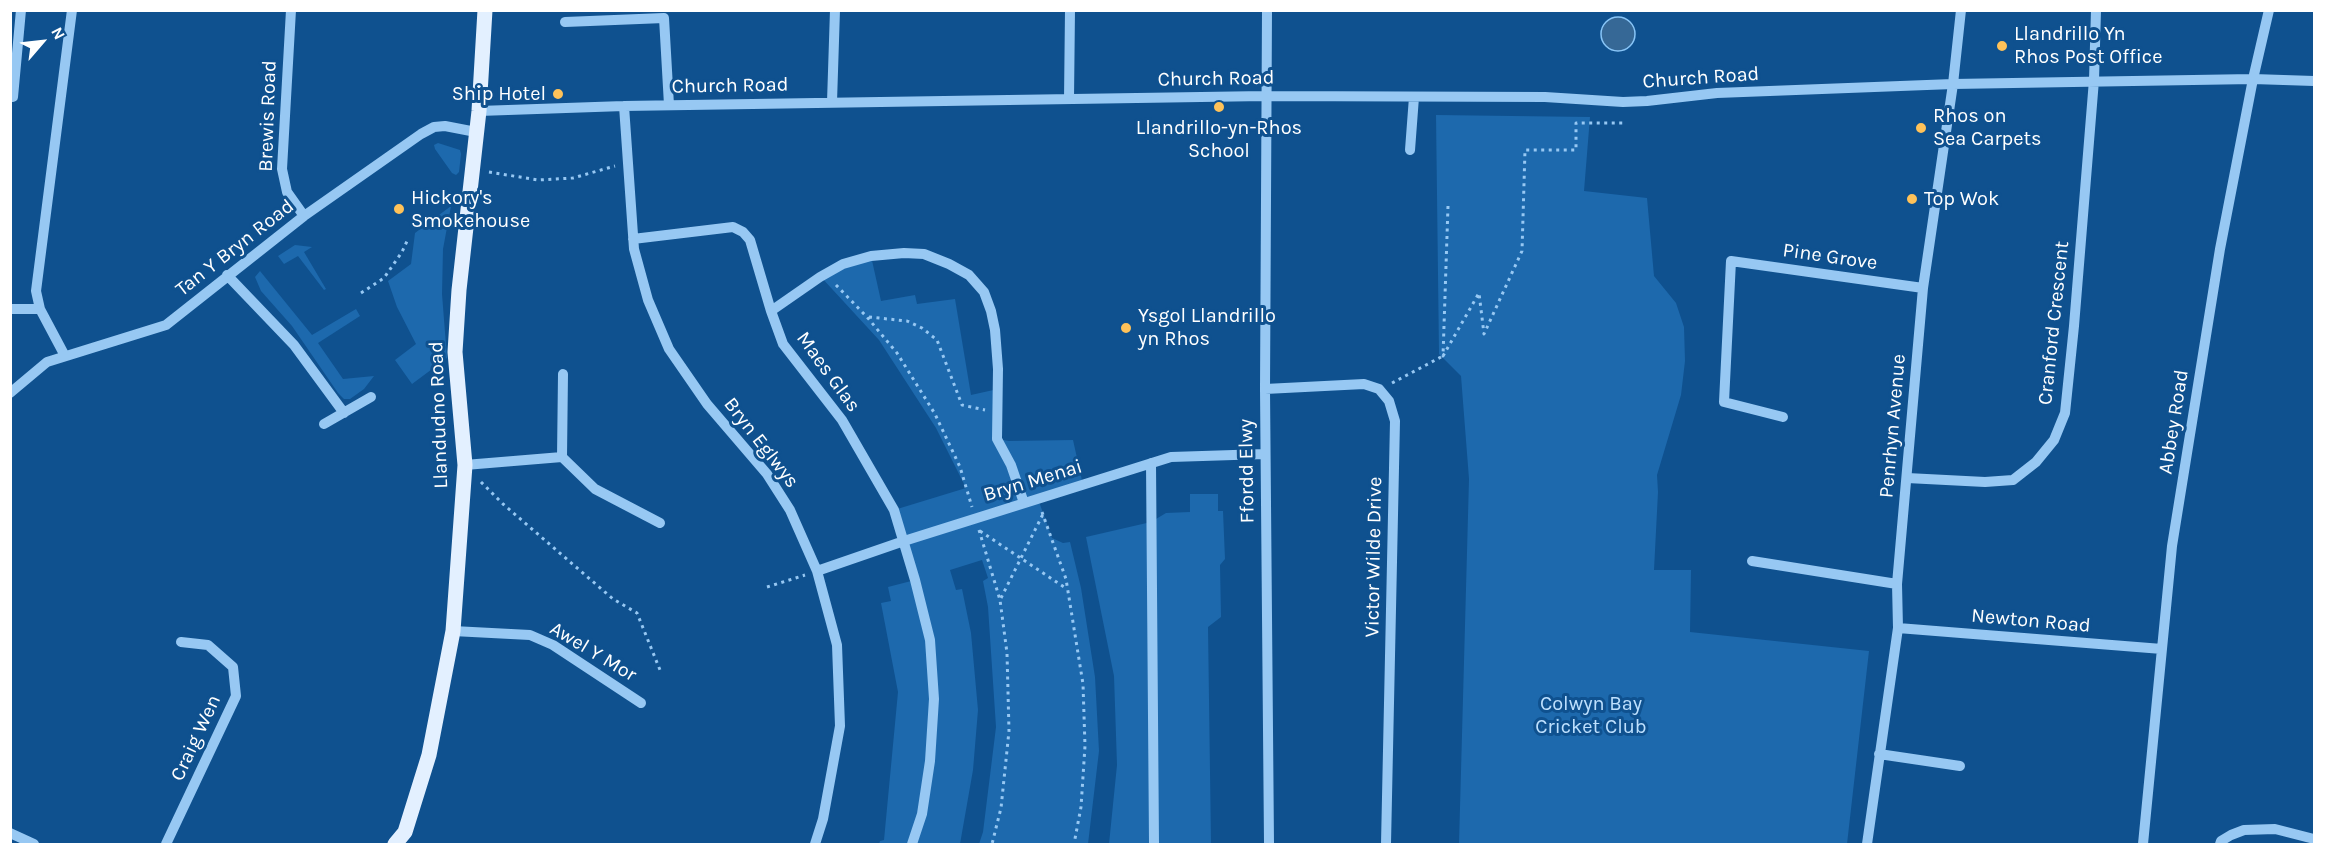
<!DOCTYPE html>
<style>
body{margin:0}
#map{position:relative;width:2325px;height:855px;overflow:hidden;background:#0f518f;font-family:Karla,sans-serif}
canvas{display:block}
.frame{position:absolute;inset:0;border:12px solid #fff;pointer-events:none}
.north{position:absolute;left:12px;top:12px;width:60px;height:60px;-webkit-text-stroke:4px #0f518f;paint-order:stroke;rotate:62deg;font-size:16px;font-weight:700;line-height:24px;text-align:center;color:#fff}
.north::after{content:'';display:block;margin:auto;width:21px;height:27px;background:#fff;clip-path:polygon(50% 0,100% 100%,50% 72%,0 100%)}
</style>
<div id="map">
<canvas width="2325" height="855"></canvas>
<div class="frame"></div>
<div class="north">N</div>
</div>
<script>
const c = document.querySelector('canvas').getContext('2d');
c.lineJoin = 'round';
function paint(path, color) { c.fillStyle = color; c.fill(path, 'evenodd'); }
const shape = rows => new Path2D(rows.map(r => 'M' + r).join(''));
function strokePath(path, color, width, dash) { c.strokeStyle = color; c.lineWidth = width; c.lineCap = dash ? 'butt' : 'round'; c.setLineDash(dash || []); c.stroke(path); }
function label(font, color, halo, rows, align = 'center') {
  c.font = font + ' Karla,sans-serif'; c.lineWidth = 6; c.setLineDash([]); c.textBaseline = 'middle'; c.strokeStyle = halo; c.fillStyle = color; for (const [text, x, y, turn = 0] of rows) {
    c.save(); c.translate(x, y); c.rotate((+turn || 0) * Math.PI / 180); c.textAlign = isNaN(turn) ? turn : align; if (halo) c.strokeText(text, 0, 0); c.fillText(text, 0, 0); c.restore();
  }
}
paint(shape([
 [1436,115,1590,117,1584,191,1647,198,1654,276,1676,303,1684,327,1685,361,1681,395,1657,475,1658,492,1654,570,1691,570,1690,632,1869,651,1847,844,1459,844,1469,479,1461,376,1439,354],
 [438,143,460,150,461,154,459,172,456,175,452,173,435,149,434,145],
 [451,206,443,249,442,294,447,358,412,384,395,360,416,344,397,307,388,281,411,264,415,233],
 [295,245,312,247,304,252,326,289,324,290,298,256,284,264,278,256],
 [871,256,881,301,915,295,917,304,955,299,971,395,998,389,997,439,1009,441,1073,440,1083,485,1038,499,1052,538,1063,543,1070,542,1081,588,1095,677,1099,751,1088,844,979,844,983,832,996,727,988,607,983,581,988,578,982,560,950,570,956,590,962,589,971,633,978,710,973,770,960,844,879,844,880,841,884,840,898,692,881,603,891,601,888,587,915,580,894,510,966,488,936,428,879,340,821,277],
 [260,271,312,335,356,309,360,316,318,343,343,379,374,376,364,389,350,399,344,399,338,393,292,326,261,291,255,277],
 [1190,494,1218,494,1218,511,1223,511,1225,559,1220,565,1221,617,1208,627,1211,844,1109,844,1117,765,1114,676,1086,537,1151,522,1166,513,1190,512]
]), '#1d69ad');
const water = shape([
 '1601 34a17 17 0 1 1 34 0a17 17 0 1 1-34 0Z'
]);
paint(water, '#366896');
strokePath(water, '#88c5f7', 1.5);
strokePath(shape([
 [489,172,538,180,573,178,615,166],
 [1448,206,1443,356,1479,293,1484,334,1522,251,1525,150,1576,150,1576,123,1625,123],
 [836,285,867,317,897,353,935,414,960,467,972,507],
 [361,293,384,278,402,252,408,239],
 [869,317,907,321,922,328,937,340,962,405,985,410],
 [1392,383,1443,356],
 [481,482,503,504,613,599,637,613,660,670],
 [1042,512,1066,579,1083,684,1085,746,1081,807,1074,844],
 [979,530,1000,600,1007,653,1009,731,1001,808,992,844],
 [980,531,1067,589],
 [767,587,805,575],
 [1001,598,1043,514]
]), '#97c8f3', 3, [3, 4.5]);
strokePath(shape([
 [291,10,282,169,287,192,304,216],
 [1267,10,1265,389,1269,844],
 [565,22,664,18,669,105],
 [13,97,21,10],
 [1069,99,1070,10],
 [832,102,835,10],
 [624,106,634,249,648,300,669,349,707,404,767,474,790,510,817,571,837,645,840,726,823,819,815,844],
 [479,111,624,106,1265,96,1545,97,1623,102,1647,101,1717,93,1953,84,2253,79,2314,81],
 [1410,150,1414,97],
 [633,239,733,227,743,232,750,240,771,311],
 [227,275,294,345,344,413],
 [10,309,40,309],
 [65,356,40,309,36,291,72,10],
 [1265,389,1364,384,1379,389,1389,401,1395,421,1386,844],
 [10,393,47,362,166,325,304,216,421,134,434,127,445,126,476,132],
 [1783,417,1724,402,1731,261,1923,288],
 [324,424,371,397],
 [562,457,563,374],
 [1151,463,1154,844],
 [465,465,562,457,595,489,660,523],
 [1907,478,1985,482,2013,480,2036,462,2054,440,2065,413,2074,326,2094,80,2096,10],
 [1752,561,1897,584],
 [817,571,904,541,1171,457,1265,454],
 [1898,628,2162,649],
 [453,631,530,635,553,645,641,703],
 [1879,754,1960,766],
 [10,833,34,844],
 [166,844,236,696,233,667,208,645,181,642],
 [912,844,922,814,930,761,934,699,930,640,915,580,894,510,842,420,783,344,771,311,820,277,843,264,871,256,904,253,924,254,949,264,969,275,984,292,991,311,995,330,998,369,997,439,1011,465,1024,503],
 [1867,844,1898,628,1897,584,1923,288,1953,84,1961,10],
 [2143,844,2172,546,2220,249,2253,79,2269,10],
 [2220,844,2221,841,2231,835,2244,830,2275,829,2314,839]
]), '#97c8f3', 10);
strokePath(shape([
 [395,844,405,832,429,755,453,631,465,465,455,352,459,290,479,111,485,10]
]), '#e3f0ff', 15);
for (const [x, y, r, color] of [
 [2002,46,6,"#ffc259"],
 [558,94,6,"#ffc259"],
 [1219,107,6,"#ffc259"],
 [1921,128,6,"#ffc259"],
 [1912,199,6,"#ffc259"],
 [399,209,6,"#ffc259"],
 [1126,328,6,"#ffc259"]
]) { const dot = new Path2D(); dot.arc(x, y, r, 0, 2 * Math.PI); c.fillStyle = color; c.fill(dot); strokePath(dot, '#0f518f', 2); }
label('20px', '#fff', '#0f518f', [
 ["Llandrillo Yn",2014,34],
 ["Rhos Post Office",2014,57],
 ["Ship Hotel",546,94,"right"],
 ["Rhos on",1933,116],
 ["Sea Carpets",1933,139],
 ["Llandrillo-yn-Rhos",1219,128,"center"],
 ["School",1219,151,"center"],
 ["Hickory's",411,198],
 ["Smokehouse",411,221],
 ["Top Wok",1924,199],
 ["Ysgol Llandrillo",1138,316],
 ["yn Rhos",1138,339]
], 'left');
label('20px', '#fff', '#0f518f', [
 ["Church Road",1701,78,-4],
 ["Church Road",1216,79,-1],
 ["Church Road",730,86,-1],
 ["Brewis Road",268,116,-88],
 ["Tan Y Bryn Road",235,248,-38],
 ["Pine Grove",1830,257,8],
 ["Cranford Crescent",2054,323,-84],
 ["Maes Glas",828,372,54],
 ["Llandudno Road",439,415,-92],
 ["Abbey Road",2174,422,-81],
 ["Penrhyn Avenue",1893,426,-85],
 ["Bryn Eglwys",761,443,52],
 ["Ffordd Elwy",1247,471,-91],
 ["Bryn Menai",1033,481,-17],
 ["Victor Wilde Drive",1374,557,-89],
 ["Newton Road",2031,621,5],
 ["Awel Y Mor",593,652,31],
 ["Craig Wen",196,738,-65]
]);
label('20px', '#bee0fe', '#0f518f', [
 ["Colwyn Bay",1591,704],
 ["Cricket Club",1591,727]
]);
</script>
